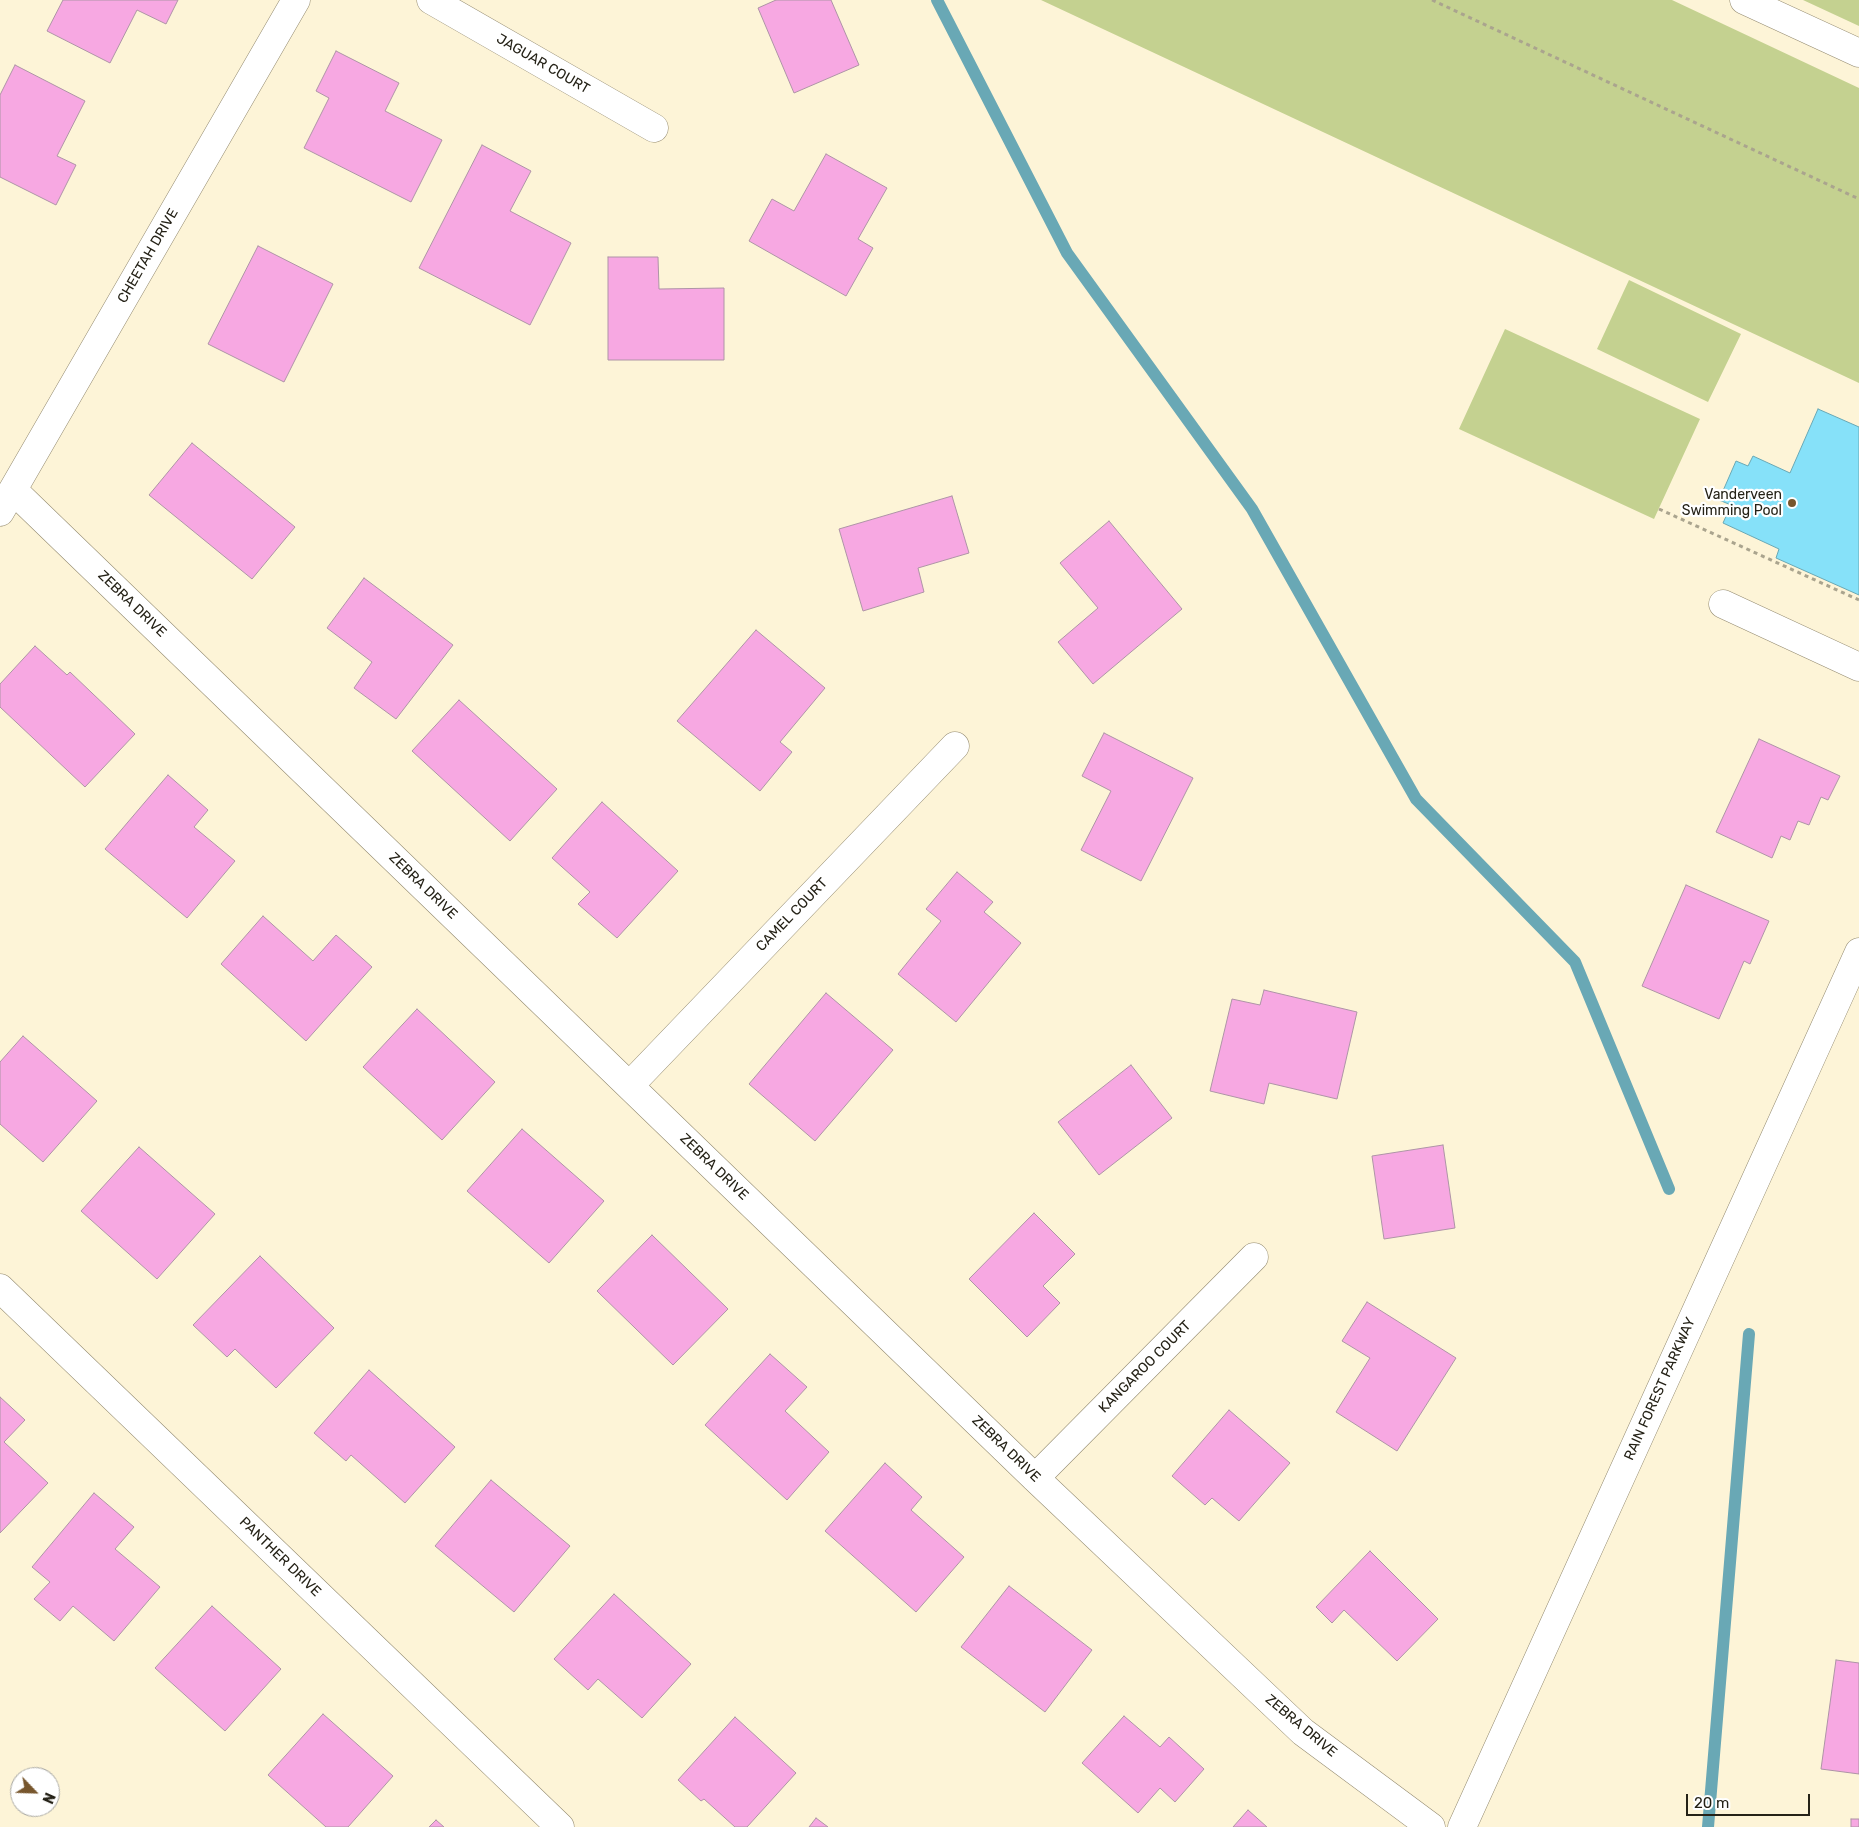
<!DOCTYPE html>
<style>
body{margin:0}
#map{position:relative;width:1859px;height:1827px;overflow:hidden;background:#fdf4d7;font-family:Rubik,sans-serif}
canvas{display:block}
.north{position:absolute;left:10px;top:1767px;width:50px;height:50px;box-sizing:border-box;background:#fff;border:1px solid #a8a7a2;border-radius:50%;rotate:114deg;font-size:14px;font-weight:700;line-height:20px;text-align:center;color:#252217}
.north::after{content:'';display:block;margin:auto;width:18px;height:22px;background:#77562d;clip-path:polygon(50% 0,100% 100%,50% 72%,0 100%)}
.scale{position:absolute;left:1686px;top:1794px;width:124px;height:22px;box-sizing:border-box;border:2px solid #252217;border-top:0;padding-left:6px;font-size:15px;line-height:18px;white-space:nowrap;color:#252217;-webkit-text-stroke:4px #fff;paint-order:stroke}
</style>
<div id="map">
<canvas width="1859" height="1827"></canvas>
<div class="north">N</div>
<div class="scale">20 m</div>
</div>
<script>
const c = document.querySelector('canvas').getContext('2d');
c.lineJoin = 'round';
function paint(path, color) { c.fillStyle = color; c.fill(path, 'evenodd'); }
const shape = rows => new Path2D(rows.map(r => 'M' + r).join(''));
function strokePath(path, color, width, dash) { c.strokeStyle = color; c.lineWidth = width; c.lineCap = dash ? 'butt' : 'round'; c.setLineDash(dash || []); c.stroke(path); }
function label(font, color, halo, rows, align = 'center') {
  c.font = font + ' Rubik,sans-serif'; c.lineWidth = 4.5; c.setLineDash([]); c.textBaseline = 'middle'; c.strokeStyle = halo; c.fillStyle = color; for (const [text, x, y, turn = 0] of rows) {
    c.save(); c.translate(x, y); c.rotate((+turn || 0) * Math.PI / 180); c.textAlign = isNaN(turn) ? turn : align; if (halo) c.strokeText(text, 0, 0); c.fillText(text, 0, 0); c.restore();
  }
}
paint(shape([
 [1041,0,1672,0,1859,88,1859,383],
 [1803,0,1859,0,1859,26],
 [1629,280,1741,334,1708,402,1597,349],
 [1505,329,1700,419,1654,519,1459,429]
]), '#c4d190');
const water = shape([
 [1818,409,1859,427,1859,595,1776,558,1779,549,1723,523,1731,505,1719,500,1736,461,1748,466,1753,456,1790,473,1818,409]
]);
paint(water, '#86e1f9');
strokePath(water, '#69a8b5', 1);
strokePath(shape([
 [937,0,1067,253,1252,509,1416,799,1575,962,1669,1189],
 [1708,1827,1749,1334]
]), '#69a8b5', 12);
const building = shape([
 [63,0,178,0,166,24,137,10,110,63,47,31,63,0],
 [776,0,831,0,859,65,794,93,758,8,776,0],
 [336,51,399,83,385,111,442,140,411,202,304,148,329,98,316,91,336,51],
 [15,65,85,101,57,156,76,165,56,205,0,177,0,95,15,65],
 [482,145,531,171,510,211,571,243,530,325,419,268,482,145],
 [826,154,887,188,858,239,873,248,846,296,749,241,772,199,794,211,826,154],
 [258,246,333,284,284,382,208,344,258,246],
 [608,257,658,257,659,289,724,288,724,360,608,360,608,257],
 [192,443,295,527,252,579,149,495,192,443],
 [952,496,969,553,918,568,924,592,863,611,839,529,952,496],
 [1109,521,1182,609,1093,684,1058,642,1098,608,1060,563,1109,521],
 [364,578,453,645,396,719,354,688,372,662,327,628,364,578],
 [756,630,825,688,780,742,792,752,760,791,677,721,756,630],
 [35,646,67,675,70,672,135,734,85,787,0,707,0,684,35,646],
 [459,700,557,789,510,841,412,751,459,700],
 [1104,733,1193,778,1141,881,1081,850,1111,791,1082,776,1104,733],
 [1759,739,1840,776,1828,800,1821,797,1809,825,1798,821,1790,840,1781,836,1772,858,1716,832,1759,739],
 [168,775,208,810,194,827,235,861,187,918,105,849,168,775],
 [602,802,678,871,617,938,578,904,590,892,552,858,602,802],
 [957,872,993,902,984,912,1021,943,956,1022,898,974,941,921,926,909,957,872],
 [1686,885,1769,921,1750,964,1744,961,1719,1019,1642,986,1686,885],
 [263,916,313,961,336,935,372,967,306,1041,221,964,263,916],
 [1264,990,1357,1012,1337,1099,1269,1083,1264,1104,1210,1091,1232,999,1260,1005,1264,990],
 [826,993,893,1050,815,1141,749,1084,826,993],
 [417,1009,495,1082,442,1140,363,1067,417,1009],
 [23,1036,97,1101,43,1162,0,1124,0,1062,23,1036],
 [1131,1065,1172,1118,1099,1175,1058,1122,1131,1065],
 [522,1129,604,1201,549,1263,467,1191,522,1129],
 [1443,1145,1455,1228,1384,1239,1372,1156,1443,1145],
 [139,1147,215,1214,157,1279,81,1211,139,1147],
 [1034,1213,1075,1254,1043,1286,1060,1303,1027,1337,969,1279,1034,1213],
 [652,1235,728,1309,673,1365,597,1291,652,1235],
 [260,1256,334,1328,276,1388,235,1349,227,1357,193,1325,260,1256],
 [1367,1302,1456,1358,1397,1451,1336,1412,1370,1358,1342,1341,1367,1302],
 [770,1354,807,1387,785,1411,829,1452,787,1500,705,1425,770,1354],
 [369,1370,455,1447,405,1503,351,1455,346,1461,314,1433,369,1370],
 [0,1397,25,1420,4,1442,48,1483,0,1533,0,1397],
 [1229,1410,1290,1463,1239,1521,1212,1498,1205,1505,1172,1476,1229,1410],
 [885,1463,922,1497,911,1510,964,1557,916,1612,825,1531,885,1463],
 [491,1480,570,1546,514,1612,435,1546,491,1480],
 [94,1493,134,1527,115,1549,160,1587,114,1641,73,1606,60,1621,34,1599,50,1582,32,1567,94,1493],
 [1370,1551,1438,1619,1397,1661,1344,1610,1332,1623,1316,1607,1370,1551],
 [1009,1586,1092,1650,1045,1712,961,1647,1009,1586],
 [614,1594,691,1664,642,1718,598,1679,588,1690,554,1659,614,1594],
 [212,1606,281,1669,225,1731,155,1668,212,1606],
 [1836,1660,1859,1663,1859,1774,1821,1769,1836,1660],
 [323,1714,393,1776,348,1827,326,1827,268,1775,323,1714],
 [1124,1716,1160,1747,1169,1737,1204,1769,1175,1802,1160,1788,1138,1813,1082,1763,1124,1716],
 [735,1717,796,1773,747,1827,735,1827,704,1799,701,1801,678,1780,735,1717],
 [1248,1810,1267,1827,1233,1827,1248,1810],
 [816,1818,828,1827,809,1827,816,1818],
 [1851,1819,1859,1819,1859,1827,1851,1827,1851,1819],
 [436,1820,444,1827,429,1827,436,1820]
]);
paint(building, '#f7a8e2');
strokePath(building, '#ae94a6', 1);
const minor = shape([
 [431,0,654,128],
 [1744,0,1859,53],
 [13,490,1035,1478,1303,1732,1431,1827],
 [0,512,296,0],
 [1723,604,1859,667],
 [630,1085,955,746],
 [0,1288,560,1827],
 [1035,1478,1254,1257],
 [1462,1827,1859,952]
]);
strokePath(minor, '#938a70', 29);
strokePath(shape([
 [1432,0,1859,199],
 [1659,509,1859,600]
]), '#aaa48e', 3, [4, 4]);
strokePath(minor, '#fff', 28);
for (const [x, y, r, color] of [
 [1792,503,5,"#77562d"]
]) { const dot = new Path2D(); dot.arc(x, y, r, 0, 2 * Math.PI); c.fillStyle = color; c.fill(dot); strokePath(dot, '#fff', 2); }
label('14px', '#252217', '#fff', [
 ["JAGUAR COURT",543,64,30],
 ["CHEETAH DRIVE",148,256,-60],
 ["ZEBRA DRIVE",132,604,44],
 ["ZEBRA DRIVE",423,886,44],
 ["CAMEL COURT",792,915,-46],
 ["ZEBRA DRIVE",714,1167,44],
 ["KANGAROO COURT",1145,1367,-45],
 ["RAIN FOREST PARKWAY",1660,1389,-66],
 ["ZEBRA DRIVE",1006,1449,44],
 ["PANTHER DRIVE",280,1557,44],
 ["ZEBRA DRIVE",1301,1726,40]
]);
label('14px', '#252217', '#fff', [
 ["Vanderveen",1782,495],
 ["Swimming Pool",1782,511]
], 'right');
</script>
